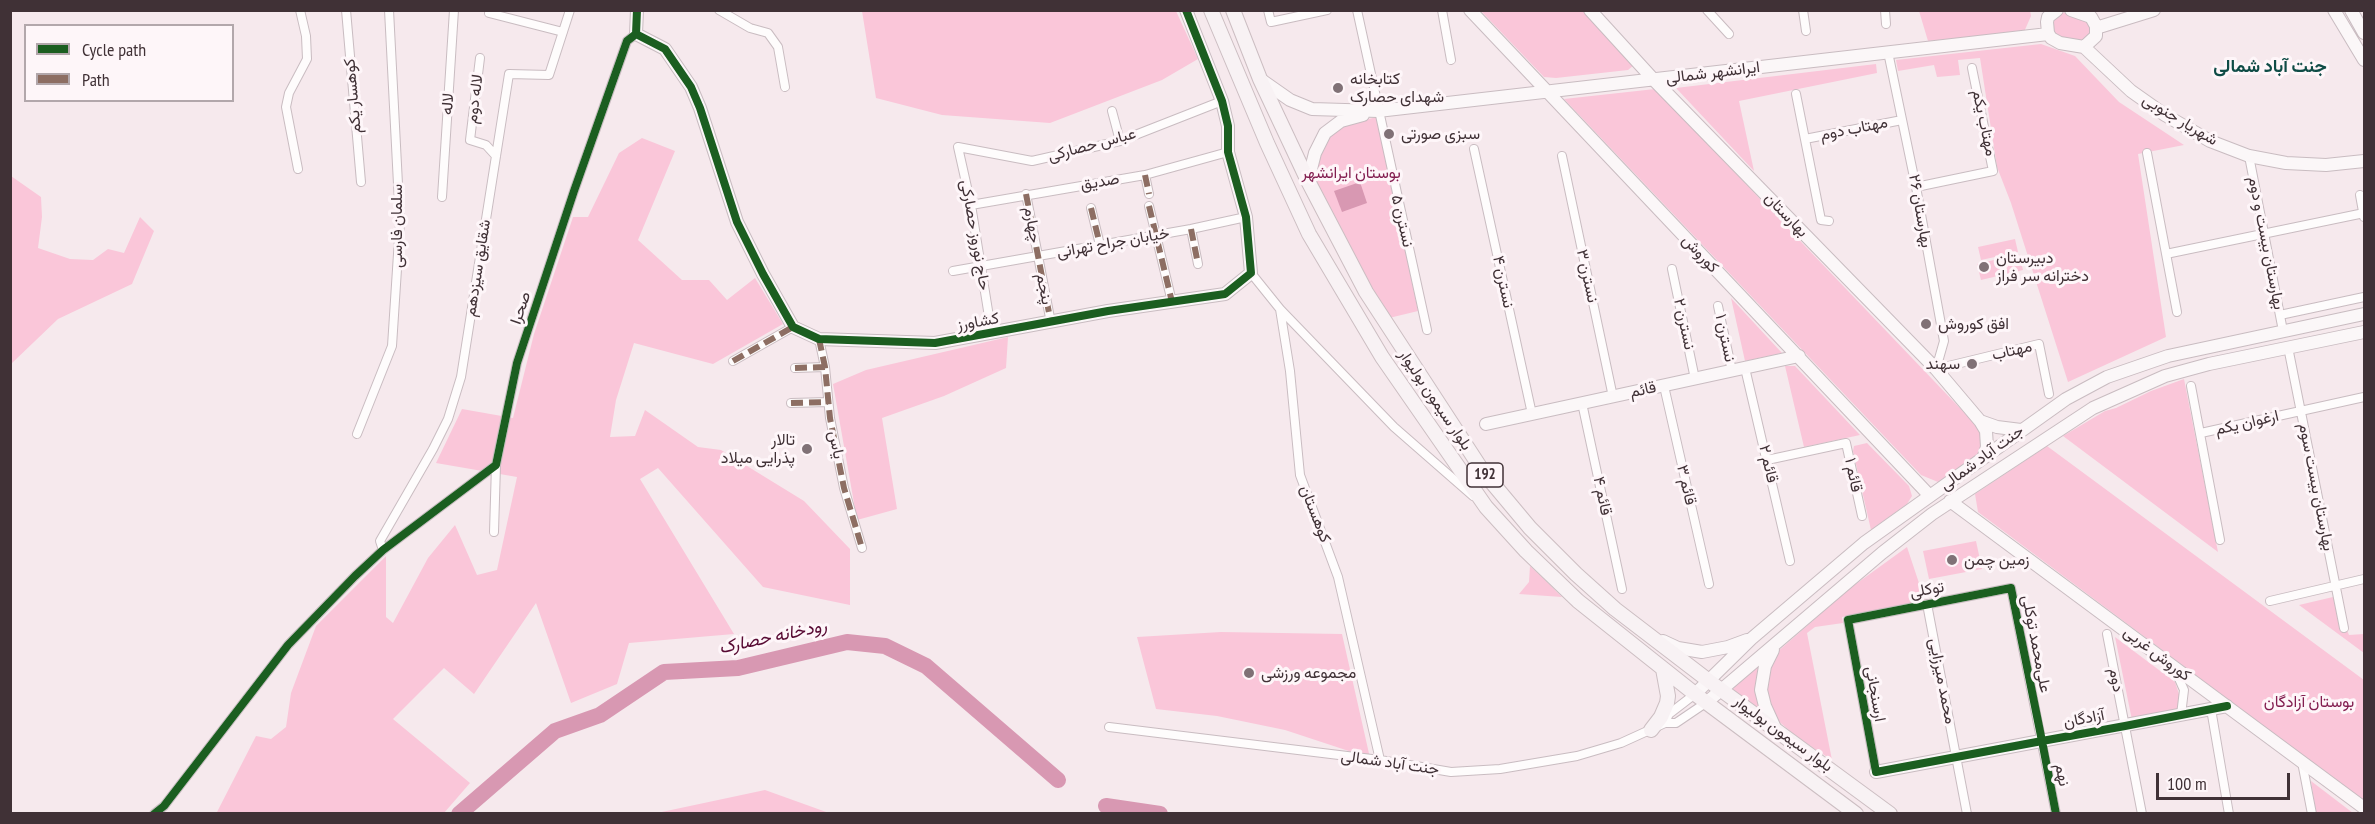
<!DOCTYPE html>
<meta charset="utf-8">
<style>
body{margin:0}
#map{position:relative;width:2375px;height:824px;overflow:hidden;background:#f6e9ed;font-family:"PT Sans Narrow",sans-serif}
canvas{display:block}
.frame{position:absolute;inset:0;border:12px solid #403136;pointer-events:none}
.legend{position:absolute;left:24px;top:24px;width:210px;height:78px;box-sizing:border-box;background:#fef6f9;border:2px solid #b2a7ab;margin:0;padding:8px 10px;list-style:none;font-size:18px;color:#403136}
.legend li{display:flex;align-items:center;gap:12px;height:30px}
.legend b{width:30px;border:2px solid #b2a7ab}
.scale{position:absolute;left:2156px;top:773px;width:134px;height:27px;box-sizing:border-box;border:3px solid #403136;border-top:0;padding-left:8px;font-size:18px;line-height:21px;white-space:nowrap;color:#403136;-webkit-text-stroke:4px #fef6f9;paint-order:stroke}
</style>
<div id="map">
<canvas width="2375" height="824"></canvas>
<div class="frame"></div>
<ul class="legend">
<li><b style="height:8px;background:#1b5e20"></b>Cycle path</li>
<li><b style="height:8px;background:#8d6e63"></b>Path</li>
</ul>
<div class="scale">100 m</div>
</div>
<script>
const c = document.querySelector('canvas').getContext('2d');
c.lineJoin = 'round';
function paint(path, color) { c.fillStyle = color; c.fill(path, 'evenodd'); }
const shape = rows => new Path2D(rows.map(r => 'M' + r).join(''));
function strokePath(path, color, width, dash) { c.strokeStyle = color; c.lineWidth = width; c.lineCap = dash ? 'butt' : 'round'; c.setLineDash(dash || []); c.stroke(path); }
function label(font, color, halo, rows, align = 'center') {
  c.font = font + ' "PT Sans Narrow",Vazirmatn,sans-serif'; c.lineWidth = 6; c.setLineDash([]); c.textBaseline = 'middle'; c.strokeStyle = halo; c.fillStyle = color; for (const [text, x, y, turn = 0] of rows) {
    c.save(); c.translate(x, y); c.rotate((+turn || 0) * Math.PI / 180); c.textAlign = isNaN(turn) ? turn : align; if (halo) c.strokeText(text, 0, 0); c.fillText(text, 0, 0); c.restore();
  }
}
paint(shape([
 [2030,10,2031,16,2024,32,1928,41,1919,11],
 [862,11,1176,11,1198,59,1162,80,1050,123,942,115,876,98],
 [1481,11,1583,11,1634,65,1628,70,1556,78,1544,77],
 [2061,12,2084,17,2093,32,2080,43,2053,35,2053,17],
 [2041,44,2075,56,2119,102,2184,145,2138,154,2166,337,2068,382,2011,203,1997,167,1980,58,1958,60,1960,75,1937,77,1934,65,1898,71,1896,60],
 [1876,64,1877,73,1739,101,1754,171,1676,88],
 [1655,89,1977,426,1983,436,1985,446,1979,455,1938,482,1921,475,1564,99],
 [1377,117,1418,311,1389,318,1348,245,1318,189,1315,176,1315,164,1327,139,1343,125],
 [642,138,675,151,638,240,682,280,709,280,727,300,755,278,783,324,713,364,634,343,616,400,610,437,635,436,645,410,698,447,721,450,804,501,850,549,850,605,763,587,658,468,640,479,734,634,629,643,617,684,571,703,536,603,474,694,444,668,393,719,470,783,444,813,216,814,256,736,271,739,286,727,291,693,316,626,386,556,386,617,393,623,428,558,455,525,477,575,497,570,517,477,436,463,462,409,513,418,534,334,573,217,588,217,619,153],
 [11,176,41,197,42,217,38,248,70,259,93,260,108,249,124,253,140,217,154,231,132,284,58,319,11,364],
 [2015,239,2018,252,1981,260,1978,247],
 [2019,254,2023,270,1981,280,1977,264],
 [1731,298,1782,353,1745,361],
 [1008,337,1006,368,944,396,882,418,897,509,857,520,833,384,866,370],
 [1785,366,1795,366,1860,435,1804,447],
 [2184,379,2218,552,2063,436,2105,411,2116,408,2151,391],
 [1867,443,1909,486,1912,496,1907,504,1871,530,1853,451,1854,446],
 [2047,446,2364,680,2364,801,2318,766,2269,737,2265,727,1978,512,1975,494],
 [1976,541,1982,569,1929,579,1923,551],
 [1907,547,1925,601,1842,617,1843,623,1815,627,1807,633,1832,760,1798,738,1775,718,1767,702,1766,677,1776,653,1849,589],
 [1530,566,1544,579,1562,597,1519,594,1529,582],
 [2333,597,2349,635,2364,634,2364,653,2299,605],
 [1221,632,1342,634,1370,758,1285,730,1217,716,1156,709,1137,637],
 [2115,637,2175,682,2180,697,2181,708,2174,713,2132,720],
 [1765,658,1766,714,1732,690,1741,679],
 [2311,781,2353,813,2316,813],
 [765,790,829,813,657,813]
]), '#fac6d9');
paint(shape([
 [1360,182,1367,203,1342,212,1334,191]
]), '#d898b2');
strokePath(shape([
 [1106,806,1160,814],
 [459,814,555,731,600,715,664,672,738,668,847,642,885,646,926,666,1058,780]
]), '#d898b2', 16);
const street = shape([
 [346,10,361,182],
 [719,10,750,28,768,33,778,47,785,87],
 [1268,10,1271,22,1327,10],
 [1357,10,1427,330],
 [1442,10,1451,60],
 [1707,10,1729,34],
 [1803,10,1806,31],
 [1885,10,1886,24],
 [489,13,563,32],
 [1888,52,1916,187,1944,341,1936,369,2039,344,2049,394],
 [480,58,470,140,486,145,496,156],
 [1796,94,1821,220,1829,221],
 [1112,111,1120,141],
 [1805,139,1902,120],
 [1474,149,1532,414],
 [2147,153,2177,312],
 [1562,156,1613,397],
 [2249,156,2283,331],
 [298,169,286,107,289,93,307,59,306,36,300,10],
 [1145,175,1149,194],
 [1916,187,1993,171,1972,68],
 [1026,194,1051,323],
 [2360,195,2364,217],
 [442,197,454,10],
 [971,205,1145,175,1228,152],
 [1149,206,1172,302],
 [1091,208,1100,245],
 [1191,229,1198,264],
 [2166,254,2364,213],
 [1672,269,1695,379],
 [953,271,1191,229,1246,217],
 [1251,273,1280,309,1290,371,1300,475,1338,577,1380,760],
 [1718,306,1732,371],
 [1280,309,1394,427,1473,496],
 [2280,315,2364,297],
 [990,323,971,205,958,147,1032,161,1120,141,1222,101],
 [819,339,825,367,830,418,844,488,862,548],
 [2288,347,2344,628],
 [733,361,793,327],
 [795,368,825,367],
 [1745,368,1790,561],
 [1664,386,1709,584],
 [2191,386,2220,540],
 [791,403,828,402],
 [1582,403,1622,589],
 [2201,433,2364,397],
 [357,434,392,346,400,223,389,10],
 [1767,460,1846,443,1862,516],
 [494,532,496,465],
 [383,550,380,541,433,449,448,419,461,377,509,74,549,75,570,10],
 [2270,601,2364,579],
 [1927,604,1967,814],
 [2107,634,2142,814],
 [2176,672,2184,690,2181,715],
 [2211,709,2229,814],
 [1665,723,1669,714,1695,694],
 [1109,727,1380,760,1451,772,1500,769,1577,756,1621,743,1665,723,1676,723,1707,702],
 [2302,762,2312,814],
 [1876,772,1848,620,2011,588,2056,814],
 [154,814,164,806,288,645,355,576,383,550,496,465,517,363,574,191,627,41,636,34]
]);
const secondary = shape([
 [637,10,636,34,665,49,691,87,700,108,737,222,763,274,793,327,819,339,935,343,1108,311,1225,294,1251,273,1246,217,1228,152,1228,126,1222,101,1186,10],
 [1470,10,1930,496],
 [1590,10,1653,79,1936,369,1980,421,1986,431,1987,447,1984,456],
 [2057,10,2048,17,2047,22,2048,33,2051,38,2060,43,2084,47,2096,36,2096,26,2091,17,2071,10],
 [2334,10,2364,60],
 [2351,10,2364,33],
 [2096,28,2154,10],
 [2084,47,2131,91,2165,115,2210,141,2249,156,2286,163,2326,165,2364,161],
 [1260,79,1290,100,1312,109,1378,111,2048,34],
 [1308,181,1315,153,1325,133,1341,121,1363,115],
 [1980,421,1997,427,2021,430],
 [1486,424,1799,356],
 [1950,501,2364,808],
 [1663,641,1678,648,1702,652,1728,647,1747,640],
 [1773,650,1765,666,1761,690,1765,706,1775,728],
 [1695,694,1751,639,1864,543,2066,399,2107,377,2168,356,2364,314],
 [1707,702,1882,553,1932,514,2093,408,2165,376,2209,364,2364,332],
 [1876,772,2227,706]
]);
const primary = shape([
 [1211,10,1267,143,1309,234,1382,357,1486,507,1526,551,1578,601,1695,694,1856,814],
 [1233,10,1260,79,1308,181,1366,292,1484,473,1530,528,1576,574,1615,609,1709,681,1890,814],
 [1651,730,1661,717,1667,703,1668,696,1663,669]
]);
strokePath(street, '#c9bcc1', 10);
strokePath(secondary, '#c9bcc1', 14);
strokePath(primary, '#ccbec2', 16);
strokePath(street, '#fefcfc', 8);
strokePath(secondary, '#fbf7f8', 12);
strokePath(primary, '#f8f2f4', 14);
strokePath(shape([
 [1145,175,1149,194],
 [1026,194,1051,323],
 [1149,206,1172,302],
 [1091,208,1100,245],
 [1191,229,1198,264],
 [819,339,825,367,830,418,844,488,862,548],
 [733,361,793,327],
 [795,368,825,367],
 [791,403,828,402]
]), '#8d6e63', 6, [12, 6]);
strokePath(shape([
 [637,10,636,34,665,49,691,87,700,108,737,222,763,274,793,327,819,339,935,343,1108,311,1225,294,1251,273,1246,217,1228,152,1228,126,1222,101,1186,10],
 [154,814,164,806,288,645,355,576,383,550,496,465,517,363,574,191,627,41,636,34],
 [2056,814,2042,741,2011,588,1848,620,1876,772,2042,741,2125,726,2227,706]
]), '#1b5e20', 8);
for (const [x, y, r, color] of [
 [1338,88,6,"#807176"],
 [1389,134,6,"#807176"],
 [1984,267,6,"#807176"],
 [1926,324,6,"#807176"],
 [1972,364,6,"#807176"],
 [807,449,6,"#807176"],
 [1952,560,6,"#807176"],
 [1249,673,6,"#807176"]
]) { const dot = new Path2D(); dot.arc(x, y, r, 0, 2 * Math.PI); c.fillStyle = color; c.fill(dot); strokePath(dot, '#fef6f9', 2); }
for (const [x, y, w] of [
 [1485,475,36]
]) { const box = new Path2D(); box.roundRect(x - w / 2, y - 12, w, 24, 4.5); c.fillStyle = '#fef6f9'; c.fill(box); strokePath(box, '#403136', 1.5); }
label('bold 15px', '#403136', null, [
 ["192",1485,475]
]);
label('16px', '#403136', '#fef6f9', [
 ["ایرانشهر شمالی",1713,73,-7],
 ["کوهسار یکم",353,96,-95],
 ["لاله دوم",475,99,-83],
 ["لاله",448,104,-86],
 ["شهریار جنوبی",2180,120,31],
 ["مهتاب یکم",1984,123,78],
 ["مهتاب دوم",1854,129,-11],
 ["عباس حصارکی",1092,145,-15],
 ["صدیق",1100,182,-9],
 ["بهارستان ۲۶",1920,211,80],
 ["بهارستان",1786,215,46],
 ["نسترن ۵",1402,221,77],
 ["چهارم",1032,225,80],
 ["سلمان فارسی",397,226,-90],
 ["حاج نوروز حصارکی",975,235,80],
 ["خیابان جراح تهرانی",1113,243,-10],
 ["بهارستان بیست و دوم",2266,243,79],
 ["کوروش",1700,254,47],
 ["شقایق سیزدهم",478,268,-81],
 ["نسترن ۳",1587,276,78],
 ["نسترن ۴",1503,282,78],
 ["پنجم",1044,289,79],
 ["صحرا",521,308,-71],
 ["کشاورز",978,322,-10],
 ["نسترن ۲",1684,324,78],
 ["نسترن ۱",1725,338,78],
 ["مهتاب",2012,351,-13],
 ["قائم",1643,390,-12],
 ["بلوار سیمون بولیوار",1435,400,56],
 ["ارغوان یکم",2247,423,-13],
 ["یاس",836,445,79],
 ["جنت آباد شمالی",1982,458,-36],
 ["قائم ۲",1768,464,77],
 ["قائم ۱",1853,475,78],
 ["قائم ۳",1686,485,77],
 ["بهارستان بیست سوم",2316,487,79],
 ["قائم ۴",1602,496,78],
 ["کوهستان",1315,514,69],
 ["توکلی",1927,590,-11],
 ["علی‌محمد توکلی",2036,644,79],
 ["کوروش غربی",2157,654,37],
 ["دوم",2116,680,79],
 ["محمد میرزایی",1942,681,79],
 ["ارسنجانی",1875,694,80],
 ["آزادگان",2084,719,-11],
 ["بلوار سیمون بولیوار",1783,734,36],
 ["جنت آباد شمالی",1390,763,8],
 ["نهم",2062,775,79]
]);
label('16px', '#403136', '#fef6f9', [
 ["کتابخانه",1350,79],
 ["شهدای حصارک",1350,97],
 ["سبزی صورتی",1401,134],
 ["دبیرستان",1996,258],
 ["دخترانه سر فراز",1996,276],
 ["افق کوروش",1938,324],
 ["سهند",1960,364,"right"],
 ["تالار",795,440,"right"],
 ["پذرایی میلاد",795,458,"right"],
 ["زمین چمن",1964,560],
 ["مجموعه ورزشی",1261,673]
], 'left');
label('16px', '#831e50', '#fef6f9', [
 ["بوستان ایرانشهر",1351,173],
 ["بوستان آزادگان",2309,702]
]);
label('bold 18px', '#0f4c46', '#fef6f9', [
 ["جنت‌ آباد شمالی",2270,67]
]);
label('italic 18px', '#570932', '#fef6f9', [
 ["رودخانه حصارک",773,637,-12]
]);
</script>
